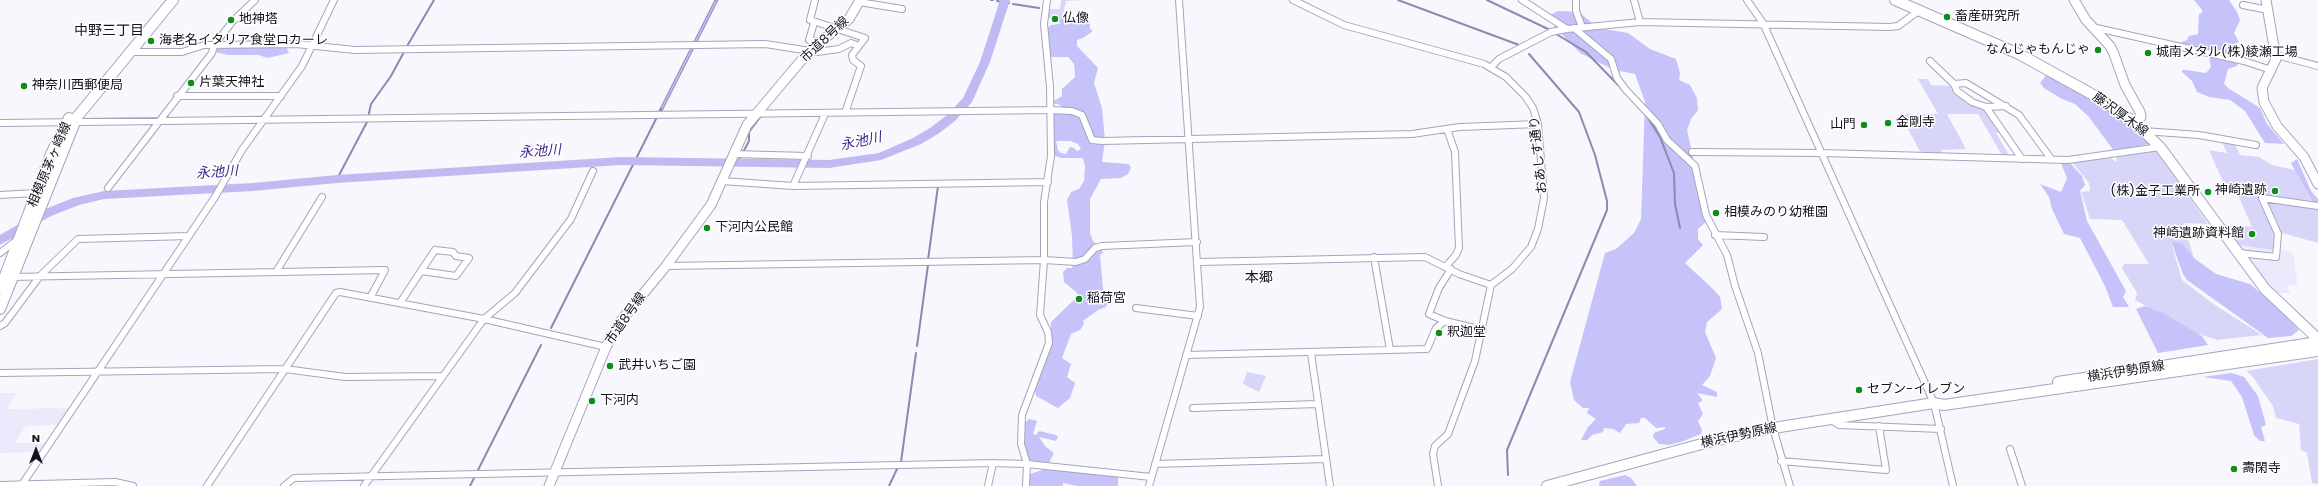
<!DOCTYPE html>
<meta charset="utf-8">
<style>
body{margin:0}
#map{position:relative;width:2318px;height:486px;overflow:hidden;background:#f8f7fd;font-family:Poppins,sans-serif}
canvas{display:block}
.north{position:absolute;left:16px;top:430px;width:40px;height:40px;-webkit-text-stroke:3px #fff;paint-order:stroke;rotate:0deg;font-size:11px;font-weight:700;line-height:16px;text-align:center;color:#14131c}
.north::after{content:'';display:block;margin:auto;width:14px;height:18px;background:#14131c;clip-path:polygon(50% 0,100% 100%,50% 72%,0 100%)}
</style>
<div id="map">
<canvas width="2318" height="486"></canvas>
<div class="north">N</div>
</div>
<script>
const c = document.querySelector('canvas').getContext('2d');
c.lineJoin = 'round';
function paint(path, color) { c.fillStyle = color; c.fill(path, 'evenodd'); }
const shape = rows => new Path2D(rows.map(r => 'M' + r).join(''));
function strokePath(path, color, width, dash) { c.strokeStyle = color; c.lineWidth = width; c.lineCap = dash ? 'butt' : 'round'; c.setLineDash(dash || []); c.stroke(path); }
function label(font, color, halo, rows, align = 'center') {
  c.font = font + ' Poppins,"Noto Sans JP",sans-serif'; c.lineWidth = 3; c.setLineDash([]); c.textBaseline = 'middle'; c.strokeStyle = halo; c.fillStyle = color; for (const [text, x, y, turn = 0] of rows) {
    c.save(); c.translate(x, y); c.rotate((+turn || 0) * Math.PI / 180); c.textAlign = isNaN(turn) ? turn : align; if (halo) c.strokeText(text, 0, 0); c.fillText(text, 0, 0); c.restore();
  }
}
paint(shape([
 [2234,244,2273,250,2273,247,2293,253,2298,286,2287,284,2290,293,2274,293],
 [0,393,17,393,7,409,69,408,57,425,26,426,14,443,47,443,41,452,0,453]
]), '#ebeafd');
paint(shape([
 [1061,0,1082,0,1066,1,1062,20,1046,18,1047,9,1060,9],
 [1918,79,1928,79,1931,85,1952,86,1985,107,2003,133,1996,133,2010,157,2003,157,1978,114,1947,114,1966,149,1941,150,1944,155,1922,155,1900,114,1938,114],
 [2221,140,2234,142,2240,155,2259,157,2272,165,2295,170,2314,206,2318,207,2318,243,2279,232,2274,232,2273,250,2234,244,2221,224,2252,227,2237,193,2227,191,2209,150,2227,153],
 [2156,150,2208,224,2183,223,2194,258,2182,243,2171,242,2182,280,2212,303,2262,335,2217,340,2196,333,2135,300,2137,293,2122,268,2124,264,2149,264,2122,220,2090,219,2081,192,2090,191,2089,183,2072,162,2109,157,2116,162,2117,157],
 [2318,359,2318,484,2312,483,2307,453,2301,450,2299,424,2276,418,2273,406,2252,376,2246,371],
 [1247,372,1266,376,1259,392,1243,384]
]), '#d8d6f8');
paint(shape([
 [2194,0,2229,0,2237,12,2240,20,2234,33,2239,42,2234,44,2229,52,2238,62,2237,66,2228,69,2224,84,2228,88,2260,108,2267,124,2284,144,2265,143,2245,111,2230,100,2209,97,2197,92,2192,81,2182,72,2182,70,2186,70,2206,73,2211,67,2209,56,2179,43,2187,40,2189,36,2198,34,2199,14,2202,13,2202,10],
 [1558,11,1579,12,1598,28,1628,33,1650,49,1676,59,1680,73,1679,80,1690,85,1697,98,1698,110,1691,119,1687,130,1707,221,1698,229,1698,239,1703,245,1685,263,1712,288,1720,297,1722,309,1707,322,1705,332,1716,358,1710,376,1702,385,1717,392,1717,397,1697,393,1702,399,1702,401,1698,403,1703,414,1698,421,1702,430,1701,434,1681,442,1668,445,1659,444,1653,437,1654,433,1665,429,1665,427,1656,428,1645,418,1641,418,1639,423,1626,424,1620,433,1613,429,1604,428,1603,432,1592,435,1587,440,1581,440,1588,427,1596,419,1587,413,1589,408,1583,408,1574,400,1570,382,1605,253,1616,249,1634,233,1641,219,1645,102,1635,74,1614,70,1580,53,1554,26,1552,14],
 [1065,16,1090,22,1090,29,1093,31,1083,38,1077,40,1077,46,1098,68,1094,83,1102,108,1105,140,1102,162,1129,164,1131,168,1128,174,1121,178,1101,179,1090,199,1090,233,1093,241,1102,249,1103,253,1100,255,1103,289,1109,292,1111,297,1106,307,1098,310,1083,321,1084,324,1080,330,1071,334,1062,358,1071,364,1067,377,1075,383,1070,398,1058,408,1036,396,1035,390,1050,348,1051,322,1077,297,1077,293,1064,282,1063,272,1067,268,1072,268,1073,265,1072,236,1067,200,1071,192,1079,189,1084,181,1085,166,1083,158,1061,158,1053,155,1051,112,1062,111,1062,107,1058,104,1054,104,1054,101,1062,96,1062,89,1075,77,1074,64,1068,57,1050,57,1047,29,1051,25,1060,24,1058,18],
 [1056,141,1071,141,1078,144,1081,149,1077,151,1074,148,1070,147,1066,154,1061,153,1058,150],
 [269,46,286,47,289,53,268,58,258,55,228,55,215,52,218,48,247,48],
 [2047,74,2119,116,2149,144,2114,151,2089,117,2075,104,2062,99,2044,88,2040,83],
 [2297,159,2311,191,2318,199,2318,204,2313,203,2291,163],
 [2061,163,2070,163,2082,176,2085,185,2080,191,2087,221,2126,291,2123,297,2129,307,2113,307,2105,286,2080,238,2064,234,2052,209,2049,197,2040,184,2061,192,2067,178],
 [2171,241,2182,243,2194,258,2216,274,2250,284,2286,314,2299,330,2291,336,2268,338,2187,280,2183,274],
 [2145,306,2163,313,2202,336,2208,345,2158,353,2136,309],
 [2232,373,2244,377,2258,396,2266,425,2261,427,2265,441,2260,441,2254,435,2242,397,2231,381,2203,377],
 [1029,419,1037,421,1033,434,1036,435,1039,431,1056,435,1058,437,1056,441,1039,437,1045,446,1054,453,1049,463,1030,465,1023,450,1024,424],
 [1045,469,1111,473,1118,476,1118,486,1077,486,1063,483,1063,486,1029,486,1030,474],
 [1625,475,1631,478,1637,486,1599,486,1600,481]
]), '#c6c2fa');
const water = shape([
 [715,0,718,0,662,111,659,111,715,0]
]);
paint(water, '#bfbbf2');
strokePath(water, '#8c89b2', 1);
strokePath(shape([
 [991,0,993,0],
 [1398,0,1519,45],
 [1487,0,1548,29],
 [997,1,1009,3],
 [1013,4,1039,8],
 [1556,34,1586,52,1622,89],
 [406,48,434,0],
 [1648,118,1660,137,1674,173,1675,204,1680,228],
 [738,162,749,141,749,132,761,116],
 [337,179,367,122,371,104,391,76,404,52],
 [928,260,938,186],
 [551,328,661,109],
 [917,346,928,265],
 [901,462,916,353],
 [1508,475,1507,450,1607,210,1607,201,1595,155,1579,112,1529,54],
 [470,486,541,345],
 [889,486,897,469]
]), '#8c89b2', 2);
paint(shape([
 [1000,0,1010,0,990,62,972,102,955,121,938,134,921,144,881,160,829,168,621,165,337,183,253,191,104,199,79,205,51,216,0,245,0,235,43,210,73,198,104,191,253,183,337,175,621,157,829,160,879,153,913,138,930,128,947,115,963,98,980,62,1000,0]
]), '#bfbbf2');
const street = shape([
 [815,0,810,20,865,38,852,55,853,60,861,66,845,113],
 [1293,0,1344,25,1484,64,1506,77,1525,96,1533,108,1538,124,1544,198,1538,229,1531,247,1512,269,1491,285],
 [1522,0,1567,29],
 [1576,0,1576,11,1582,27],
 [1634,0,1640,22],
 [1747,0,1763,23,1934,403,1953,486],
 [859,2,902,9],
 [2243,5,2268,10],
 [814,23,809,40,819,42],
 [2092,27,2244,61,2271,70],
 [1574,28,1611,59,1617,78,1626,90,1658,124,1667,140,1695,166,1706,215,1727,255,1735,286,1758,353,1773,428,1790,486],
 [130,52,182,52,204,45,296,44,355,50,765,44,817,52,839,49,851,43,859,46],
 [2276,55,2318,66],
 [1930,61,1954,84,1957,91,1972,102,1986,107,2006,106],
 [1491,67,1499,59,1551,32,1567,29,1640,22,1890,27,1898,26,1920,10],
 [1954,84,1966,83,2019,115,2052,160],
 [177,96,281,96],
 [1986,107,2022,159],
 [0,123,1050,110,1072,111,1082,115,1092,140,1102,141,1412,134,1460,127,1538,124],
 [2144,131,2199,135,2256,145],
 [1692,152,1822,153,2068,160,2160,147],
 [733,154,808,156],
 [722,181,793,186,1048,182],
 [793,186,825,114],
 [108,188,212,53,214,45,233,21,255,0],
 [0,195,36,193],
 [1715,235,1764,237],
 [435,250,453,252,456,256,469,258,456,276,421,271,435,250],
 [0,253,18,239],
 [2238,253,2276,257,2278,234,2262,198,2318,206],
 [1374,257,1390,350],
 [1199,262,1425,257,1459,274,1491,285],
 [666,266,1044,260,1076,262,1085,259,1095,248,1102,246,1197,242],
 [1446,266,1456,255,1459,248,1455,152,1447,129],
 [1451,269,1439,288,1429,314,1445,321,1483,330],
 [276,272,322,197],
 [11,277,385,270,370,298],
 [400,303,421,271],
 [1136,308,1198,316],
 [0,326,5,323,40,276,78,239,189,236],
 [1311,353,1330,486],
 [1186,355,1427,349,1436,328,1445,321],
 [0,373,285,369,345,377,442,376],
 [1193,408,1318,404],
 [1830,419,1839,425,1941,429],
 [2010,449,2022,486],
 [1781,461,1886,470,1879,426],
 [1155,464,1326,459],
 [0,485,115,482,133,486],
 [21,486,215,197,242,150,302,66,334,0],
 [207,486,336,293,340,292,484,319,606,347],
 [284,486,294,478,993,463,1027,464,1151,477],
 [364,486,484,319,515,293,571,219,593,171],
 [988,486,993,463],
 [1026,486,1027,464,1021,444,1022,415,1049,343,1048,332,1040,315,1044,260,1044,202,1051,156,1050,87,1044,24,1047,0],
 [1149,486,1200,307,1179,0],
 [1438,486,1433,454,1435,446,1448,434,1475,361,1491,285]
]);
const secondary = shape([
 [2074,0,2086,20,2110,46,2114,54,2125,85,2140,112,2141,117,2134,122],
 [2266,0,2276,59,2262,88,2264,102,2277,126,2304,157,2318,184],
 [549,486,606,347,620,322,666,266,711,205,747,125,810,50,849,19,860,0]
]);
const primary = shape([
 [1895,0,2021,55,2097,97,2134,122,2160,147,2265,289,2318,339],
 [0,289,51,154,69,118],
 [0,309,77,117,173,0],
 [2058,382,2318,342],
 [1547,486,1709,442,1773,428,1934,403,1944,405,2318,351]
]);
strokePath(street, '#a6a4bc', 8);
strokePath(secondary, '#a6a4bc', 11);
strokePath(primary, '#a6a4bc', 12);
strokePath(street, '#fff', 6);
strokePath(secondary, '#fff', 9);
strokePath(primary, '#fff', 10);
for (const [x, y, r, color] of [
 [1947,17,4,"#0b8e1b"],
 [1055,19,4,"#0b8e1b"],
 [231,20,4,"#0b8e1b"],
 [151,41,4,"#0b8e1b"],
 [2098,50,4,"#0b8e1b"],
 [2148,53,4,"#0b8e1b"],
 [191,83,4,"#0b8e1b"],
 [24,86,4,"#0b8e1b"],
 [1888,123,4,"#0b8e1b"],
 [1864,125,4,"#0b8e1b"],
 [2275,191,4,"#0b8e1b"],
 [2208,192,4,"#0b8e1b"],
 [1716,213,4,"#0b8e1b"],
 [707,228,4,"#0b8e1b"],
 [2252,234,4,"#0b8e1b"],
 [1079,299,4,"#0b8e1b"],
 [1439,333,4,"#0b8e1b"],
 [610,366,4,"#0b8e1b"],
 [1859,390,4,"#0b8e1b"],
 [592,401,4,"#0b8e1b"],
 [2234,469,4,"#0b8e1b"]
]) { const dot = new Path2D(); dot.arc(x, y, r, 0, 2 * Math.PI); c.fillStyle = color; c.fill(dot); strokePath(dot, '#fff', 1.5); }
label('13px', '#14131c', '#fff', [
 ["畜産研究所",1955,17],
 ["仏像",1063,19],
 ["地神塔",239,20],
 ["海老名イタリア食堂ロカーレ",159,41],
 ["なんじゃもんじゃ",2090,50,"right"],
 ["城南メタル(株)綾瀬工場",2156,53],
 ["片葉天神社",199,83],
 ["神奈川西郵便局",32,86],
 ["金剛寺",1896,123],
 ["山門",1856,125,"right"],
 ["神崎遺跡",2267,191,"right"],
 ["(株)金子工業所",2200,192,"right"],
 ["相模みのり幼稚園",1724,213],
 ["下河内公民館",715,228],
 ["神崎遺跡資料館",2244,234,"right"],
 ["稲荷宮",1087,299],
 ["釈迦堂",1447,333],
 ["武井いちご園",618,366],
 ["セブン-イレブン",1867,390],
 ["下河内",600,401],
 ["壽閑寺",2242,469]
], 'left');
label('13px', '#14131c', '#fff', [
 ["市道8号線",825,40,-43],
 ["藤沢厚木線",2120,115,36],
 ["おあしす通り",1539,155,-96],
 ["相模原茅ヶ崎線",50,165,-67],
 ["市道8号線",626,319,-55],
 ["横浜伊勢原線",2126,372,-9],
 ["横浜伊勢原線",1739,436,-12]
]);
label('14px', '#14131c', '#fff', [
 ["中野三丁目",109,31],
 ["本郷",1259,278]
]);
label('italic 14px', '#3c1e86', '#fff', [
 ["永池川",861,142,-12],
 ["永池川",540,152,-4],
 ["永池川",217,173,-4]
]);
</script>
